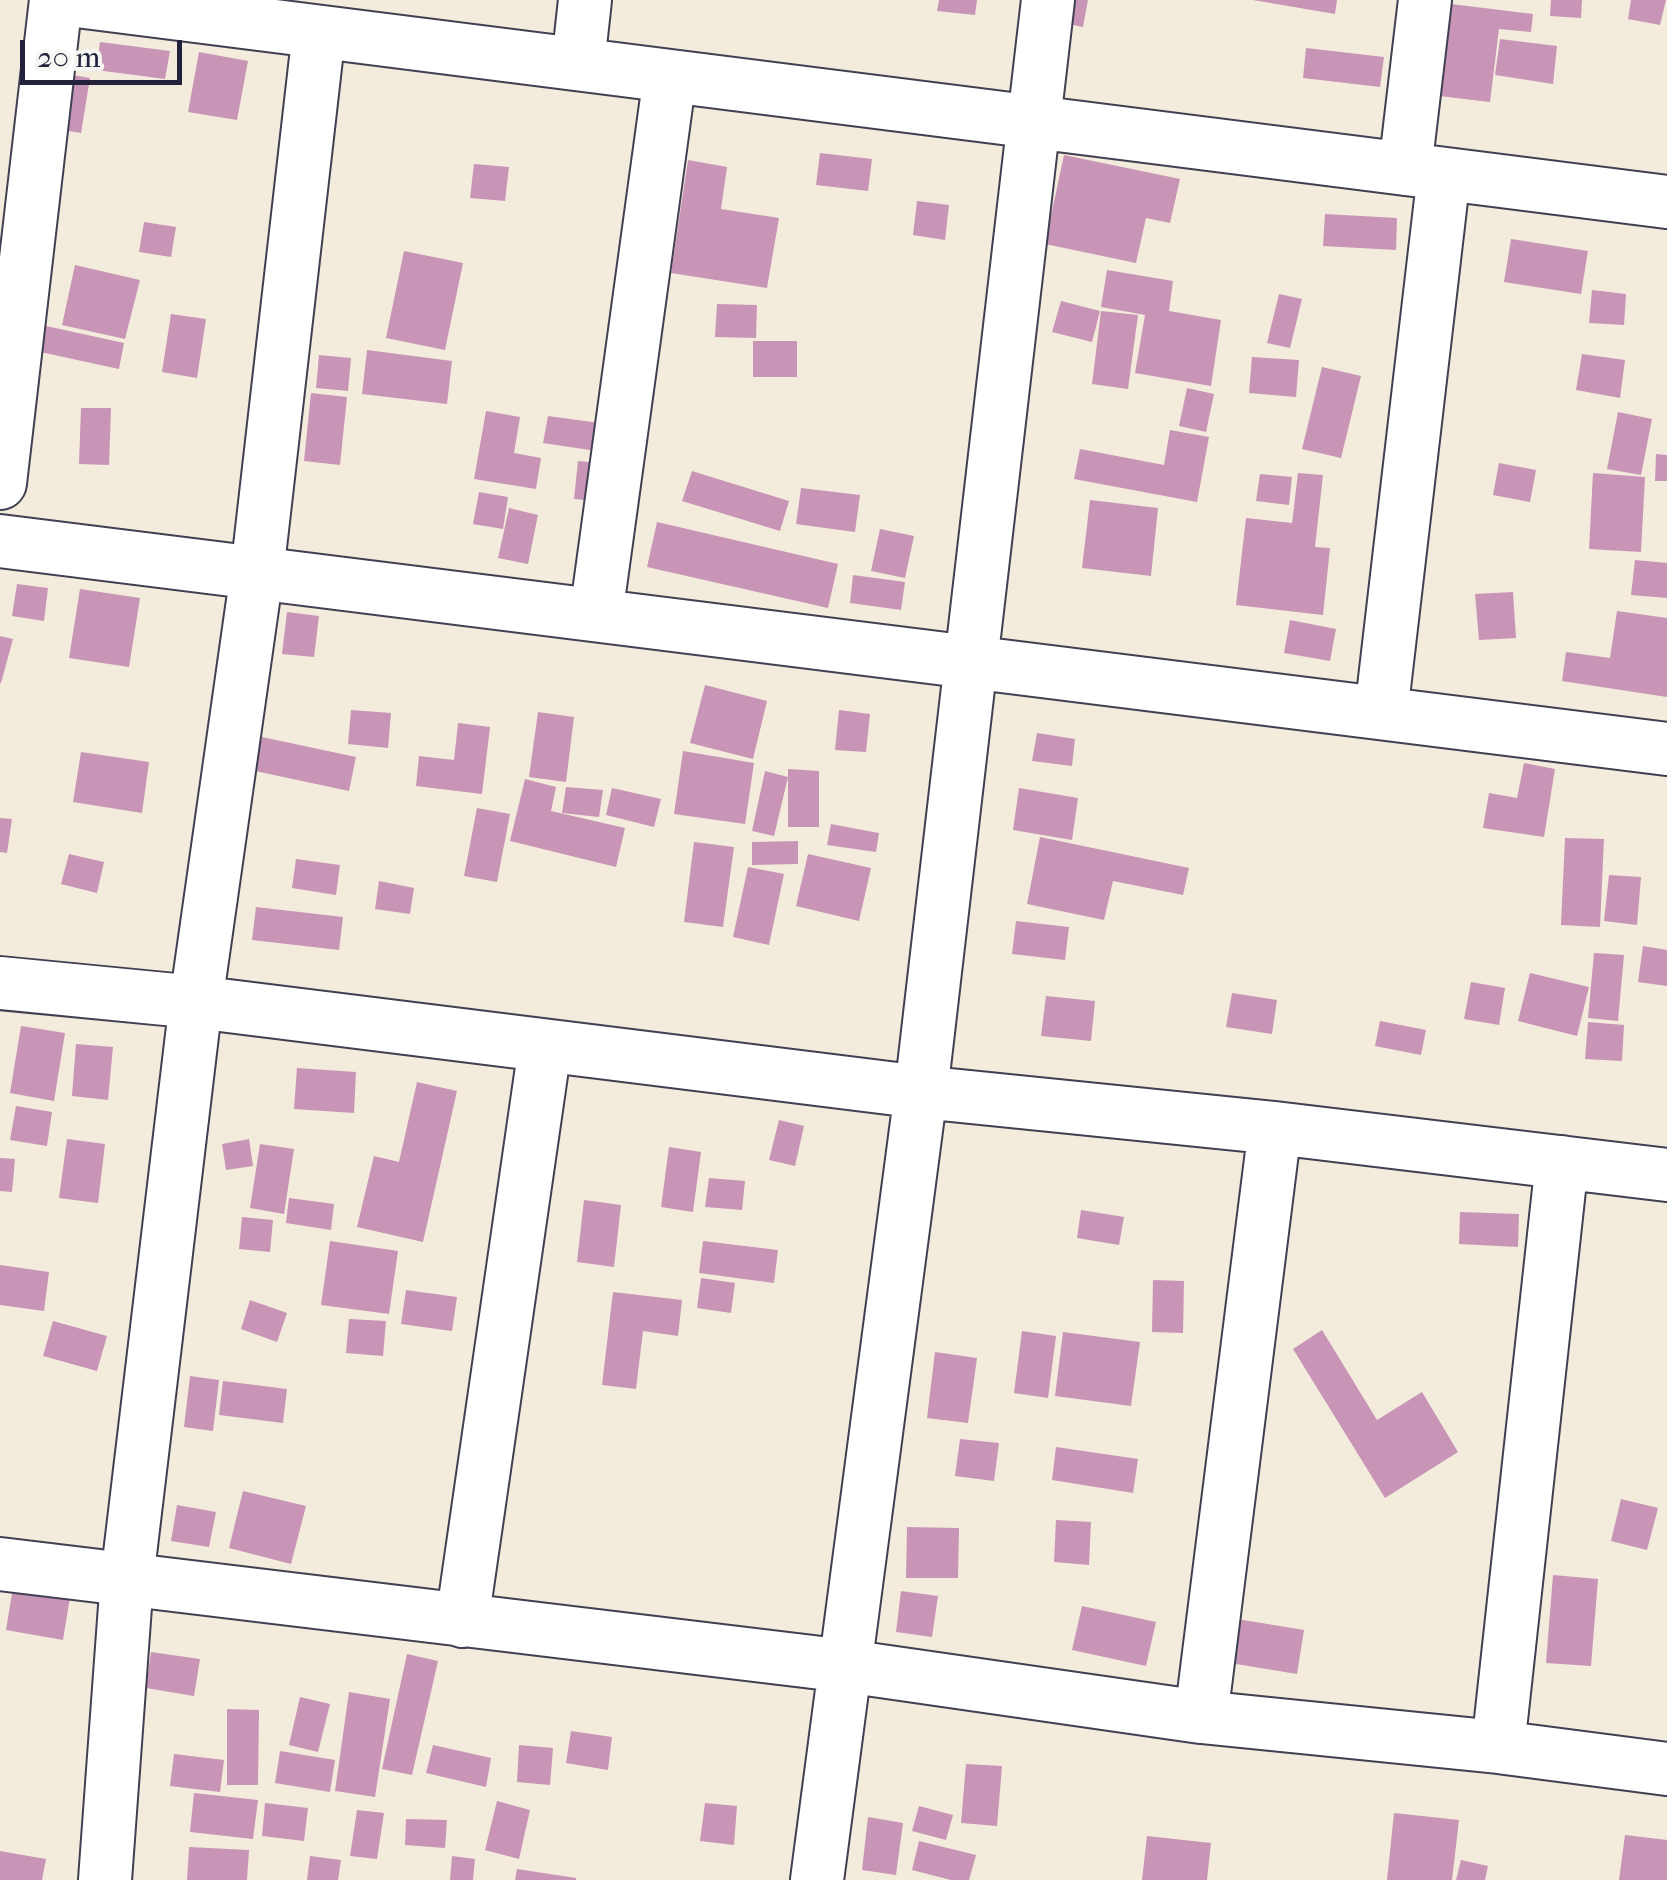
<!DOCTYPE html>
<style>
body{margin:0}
#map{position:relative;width:1667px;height:1880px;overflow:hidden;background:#f3ebdb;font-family:"IM FELL French Canon",serif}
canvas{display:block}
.scale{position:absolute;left:20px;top:40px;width:162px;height:45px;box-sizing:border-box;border:5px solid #22223b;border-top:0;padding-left:12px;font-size:30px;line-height:35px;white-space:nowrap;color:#22223b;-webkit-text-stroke:8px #f6f6f2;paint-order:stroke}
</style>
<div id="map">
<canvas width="1667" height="1880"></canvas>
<div class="scale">20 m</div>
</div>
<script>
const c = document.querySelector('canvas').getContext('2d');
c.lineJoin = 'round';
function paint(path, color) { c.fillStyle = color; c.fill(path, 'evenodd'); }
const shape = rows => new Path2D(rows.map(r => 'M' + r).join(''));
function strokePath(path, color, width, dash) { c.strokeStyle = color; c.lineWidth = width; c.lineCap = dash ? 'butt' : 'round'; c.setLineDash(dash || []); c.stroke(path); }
paint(shape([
 [939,0,977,0,975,15,937,11],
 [1051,0,1088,0,1083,27,1047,20],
 [1253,0,1337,0,1335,14],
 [1551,0,1582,0,1581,18,1550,16],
 [1631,0,1666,0,1660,25,1628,19],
 [1451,4,1533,14,1531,32,1499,29,1490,102,1439,96],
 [1500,39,1557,46,1553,84,1495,75],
 [100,42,170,51,165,79,96,70],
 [1306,48,1384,57,1380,87,1303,78],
 [199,52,248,61,237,120,188,112],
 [60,73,90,78,81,133,51,128],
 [820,153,872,159,868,191,816,185],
 [1064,155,1180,179,1170,223,1146,218,1136,263,1045,244],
 [688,160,727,167,721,209,779,218,767,288,671,273],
 [474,164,509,167,505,201,470,198],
 [917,201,949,205,945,240,913,235],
 [1325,214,1397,218,1396,250,1323,246],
 [144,222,176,227,171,257,139,252],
 [1511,239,1588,251,1581,294,1504,282],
 [404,251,463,263,445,350,386,338],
 [75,265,140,280,125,339,62,325],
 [1107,270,1173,281,1169,311,1221,320,1211,386,1135,373,1145,315,1101,307],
 [1592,290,1626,294,1624,325,1589,323],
 [1279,294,1302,299,1290,348,1267,343],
 [1061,301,1100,311,1092,342,1052,332],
 [717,304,757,305,756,338,715,337],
 [1101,311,1138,315,1128,389,1092,384],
 [171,314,206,319,197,378,162,372],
 [37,324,124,343,119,369,31,350],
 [753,341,797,341,797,377,753,377],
 [367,350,452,361,447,404,362,394],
 [1582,354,1625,360,1620,398,1576,390],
 [319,355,351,358,348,391,316,388],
 [1252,357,1299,360,1296,397,1249,393],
 [1322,367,1361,376,1341,458,1302,449],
 [1187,388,1214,394,1206,432,1179,426],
 [311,393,347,397,340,465,304,461],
 [81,408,111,408,109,465,79,464],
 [486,411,520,417,514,453,541,458,536,489,474,479],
 [1618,412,1652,419,1641,475,1607,469],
 [548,416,607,424,603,452,543,443],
 [1170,430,1209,437,1197,502,1074,479,1080,449,1164,465],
 [1656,454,1667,455,1667,481,1655,481],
 [578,461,611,464,609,502,574,499],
 [1499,463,1536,470,1530,502,1493,495],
 [692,471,789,501,780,531,682,501],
 [1298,473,1323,475,1315,547,1330,548,1323,615,1236,605,1246,518,1292,523],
 [1593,473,1645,477,1641,552,1589,549],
 [1260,474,1292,477,1289,505,1256,501],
 [801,488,860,495,855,532,796,524],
 [479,492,508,497,503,529,473,524],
 [1090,500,1158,508,1151,576,1082,568],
 [509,508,538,515,528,564,498,558],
 [657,522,838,564,828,608,647,567],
 [880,529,914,536,905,578,871,571],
 [1635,560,1667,563,1667,598,1631,595],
 [853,575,905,582,901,610,850,603],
 [17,584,48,588,44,621,12,616],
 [80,589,140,598,129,667,69,658],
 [1513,592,1516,638,1479,640,1475,594],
 [1617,611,1667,618,1667,697,1562,681,1566,652,1610,658],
 [287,612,319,616,314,657,282,654],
 [1290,620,1336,629,1330,661,1284,653],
 [0,636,13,639,1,683,0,683],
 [705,685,767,701,753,759,690,743],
 [351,710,391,713,388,748,348,744],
 [839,710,870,714,866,752,835,750],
 [538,712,574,717,566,782,529,777],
 [458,723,490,727,482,794,416,786,419,756,454,760],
 [1037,733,1075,739,1072,766,1032,761],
 [262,737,356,757,349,791,255,771],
 [683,751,754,763,745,824,674,814],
 [81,752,149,762,142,813,73,802],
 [1524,763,1555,769,1544,837,1483,828,1489,793,1517,798],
 [788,769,819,771,819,827,788,827],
 [765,771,788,777,774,836,752,831],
 [525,779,556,787,551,811,625,828,616,867,510,841],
 [566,787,603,790,599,817,562,813],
 [612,788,661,799,654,827,606,815],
 [1019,788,1078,798,1072,840,1013,830],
 [477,808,510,814,497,882,464,876],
 [0,818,12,819,7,853,0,852],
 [831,824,879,833,876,852,827,845],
 [1040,837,1189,868,1183,895,1113,881,1104,920,1027,904],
 [1565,838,1604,839,1600,927,1561,925],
 [798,841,798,864,752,865,752,842],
 [694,842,734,847,723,927,684,922],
 [69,854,104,862,97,893,61,884],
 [808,854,871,868,859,921,796,906],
 [296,859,340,865,336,895,292,888],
 [748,867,784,874,769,945,733,937],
 [1609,875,1641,877,1637,925,1604,921],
 [379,881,414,888,410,914,375,909],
 [256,907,343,917,339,950,252,940],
 [1016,921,1069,927,1065,960,1012,954],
 [1643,946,1667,950,1667,986,1638,982],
 [1594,953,1624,955,1618,1021,1588,1018],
 [1530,973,1589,987,1577,1036,1518,1021],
 [1471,982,1505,988,1499,1025,1464,1019],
 [1232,993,1277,1000,1272,1034,1226,1027],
 [1046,996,1095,1001,1091,1041,1041,1036],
 [1380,1021,1426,1030,1421,1055,1375,1046],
 [1588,1022,1624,1025,1622,1061,1585,1059],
 [21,1026,65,1033,54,1101,10,1093],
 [76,1044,113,1047,108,1100,72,1096],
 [297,1068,356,1072,354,1113,294,1109],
 [417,1082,457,1091,423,1242,357,1227,374,1156,399,1162],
 [16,1106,52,1112,47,1146,10,1140],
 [779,1120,804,1126,795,1166,769,1160],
 [67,1139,105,1144,98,1203,59,1198],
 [249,1139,253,1166,226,1170,222,1144],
 [260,1144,294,1149,284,1214,250,1208],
 [669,1147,701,1152,693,1212,661,1207],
 [0,1158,15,1159,12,1192,0,1191],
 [709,1178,745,1181,742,1210,705,1207],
 [289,1198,334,1204,331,1230,286,1223],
 [584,1200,621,1205,614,1267,577,1262],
 [1081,1210,1124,1217,1119,1245,1077,1238],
 [1460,1212,1519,1214,1518,1247,1459,1244],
 [242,1217,273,1220,270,1252,239,1249],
 [330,1241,398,1251,389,1314,321,1305],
 [703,1241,778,1250,774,1283,699,1273],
 [0,1265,49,1272,44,1311,0,1305],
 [701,1278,735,1283,731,1313,697,1308],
 [1153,1280,1184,1281,1183,1333,1152,1332],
 [406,1290,457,1297,452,1331,401,1324],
 [613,1292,682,1300,678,1336,643,1331,636,1389,602,1385],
 [250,1300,287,1313,277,1342,241,1329],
 [349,1319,386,1321,383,1356,346,1353],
 [53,1321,107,1336,97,1371,43,1356],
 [1322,1330,1377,1420,1422,1392,1458,1452,1385,1498,1293,1349],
 [1022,1331,1056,1336,1048,1398,1014,1393],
 [1063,1332,1140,1342,1131,1406,1055,1396],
 [935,1352,977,1358,968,1423,927,1418],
 [190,1376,219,1380,213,1431,184,1427],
 [223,1381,287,1389,283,1423,219,1415],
 [960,1439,999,1443,994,1481,955,1476],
 [1056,1447,1138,1459,1133,1493,1052,1480],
 [243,1491,306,1506,291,1564,229,1548],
 [1621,1499,1658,1508,1647,1550,1611,1541],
 [177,1505,216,1512,209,1547,171,1541],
 [1056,1520,1091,1522,1089,1565,1054,1562],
 [907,1527,959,1528,958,1578,906,1578],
 [1553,1575,1598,1579,1591,1666,1546,1663],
 [14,1581,71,1591,63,1640,6,1630],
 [901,1591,938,1596,932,1637,896,1632],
 [1082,1606,1156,1622,1146,1666,1072,1650],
 [1231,1618,1304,1630,1297,1674,1224,1662],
 [151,1652,200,1659,194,1696,146,1688],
 [407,1654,438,1661,412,1775,382,1769],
 [349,1692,390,1699,375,1797,335,1791],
 [300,1697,330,1704,318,1752,289,1745],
 [227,1709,259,1710,258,1785,227,1785],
 [571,1731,612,1737,608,1770,566,1763],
 [433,1745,491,1758,486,1787,426,1773],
 [519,1745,553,1748,550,1785,517,1782],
 [280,1751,335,1760,330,1792,275,1783],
 [174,1754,224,1760,220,1792,170,1786],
 [966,1764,1002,1766,997,1826,961,1823],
 [194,1793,258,1800,253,1839,190,1832],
 [497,1801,530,1810,519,1859,485,1850],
 [265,1803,308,1808,304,1841,262,1836],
 [705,1803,737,1806,734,1845,700,1841],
 [919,1806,953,1815,946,1840,912,1831],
 [357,1810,384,1813,377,1859,350,1856],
 [1394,1813,1459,1820,1452,1880,1387,1880],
 [868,1817,903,1823,896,1875,862,1870],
 [406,1819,447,1820,445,1848,405,1845],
 [1625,1835,1667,1840,1667,1880,1619,1880],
 [1147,1836,1211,1843,1207,1880,1142,1880],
 [919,1841,976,1855,969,1880,951,1880,912,1870],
 [189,1847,249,1850,247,1880,187,1880],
 [0,1851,46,1859,42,1880,0,1880],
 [310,1856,341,1860,338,1880,307,1880],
 [452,1856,475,1859,473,1880,450,1880],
 [1461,1860,1488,1866,1485,1880,1456,1880],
 [517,1869,576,1878,576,1880,515,1880]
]), '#c895b7');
const minor = shape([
 [69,0,1667,202],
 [578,64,585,0],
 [1405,169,1425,0],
 [0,483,56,0],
 [0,541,1667,749],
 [596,615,670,76],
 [1381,713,1444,174],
 [0,983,196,1002,921,1092,1275,1128,1667,1175],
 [0,1564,846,1666,1201,1717,1498,1747,1667,1769],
 [462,1621,545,1047],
 [1201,1717,1275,1128],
 [1498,1747,1562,1162],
 [105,1880,127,1579,196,1002,257,573,319,32],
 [817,1880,921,1092,1048,0]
]);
strokePath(minor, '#414053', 56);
strokePath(minor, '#fff', 52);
</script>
